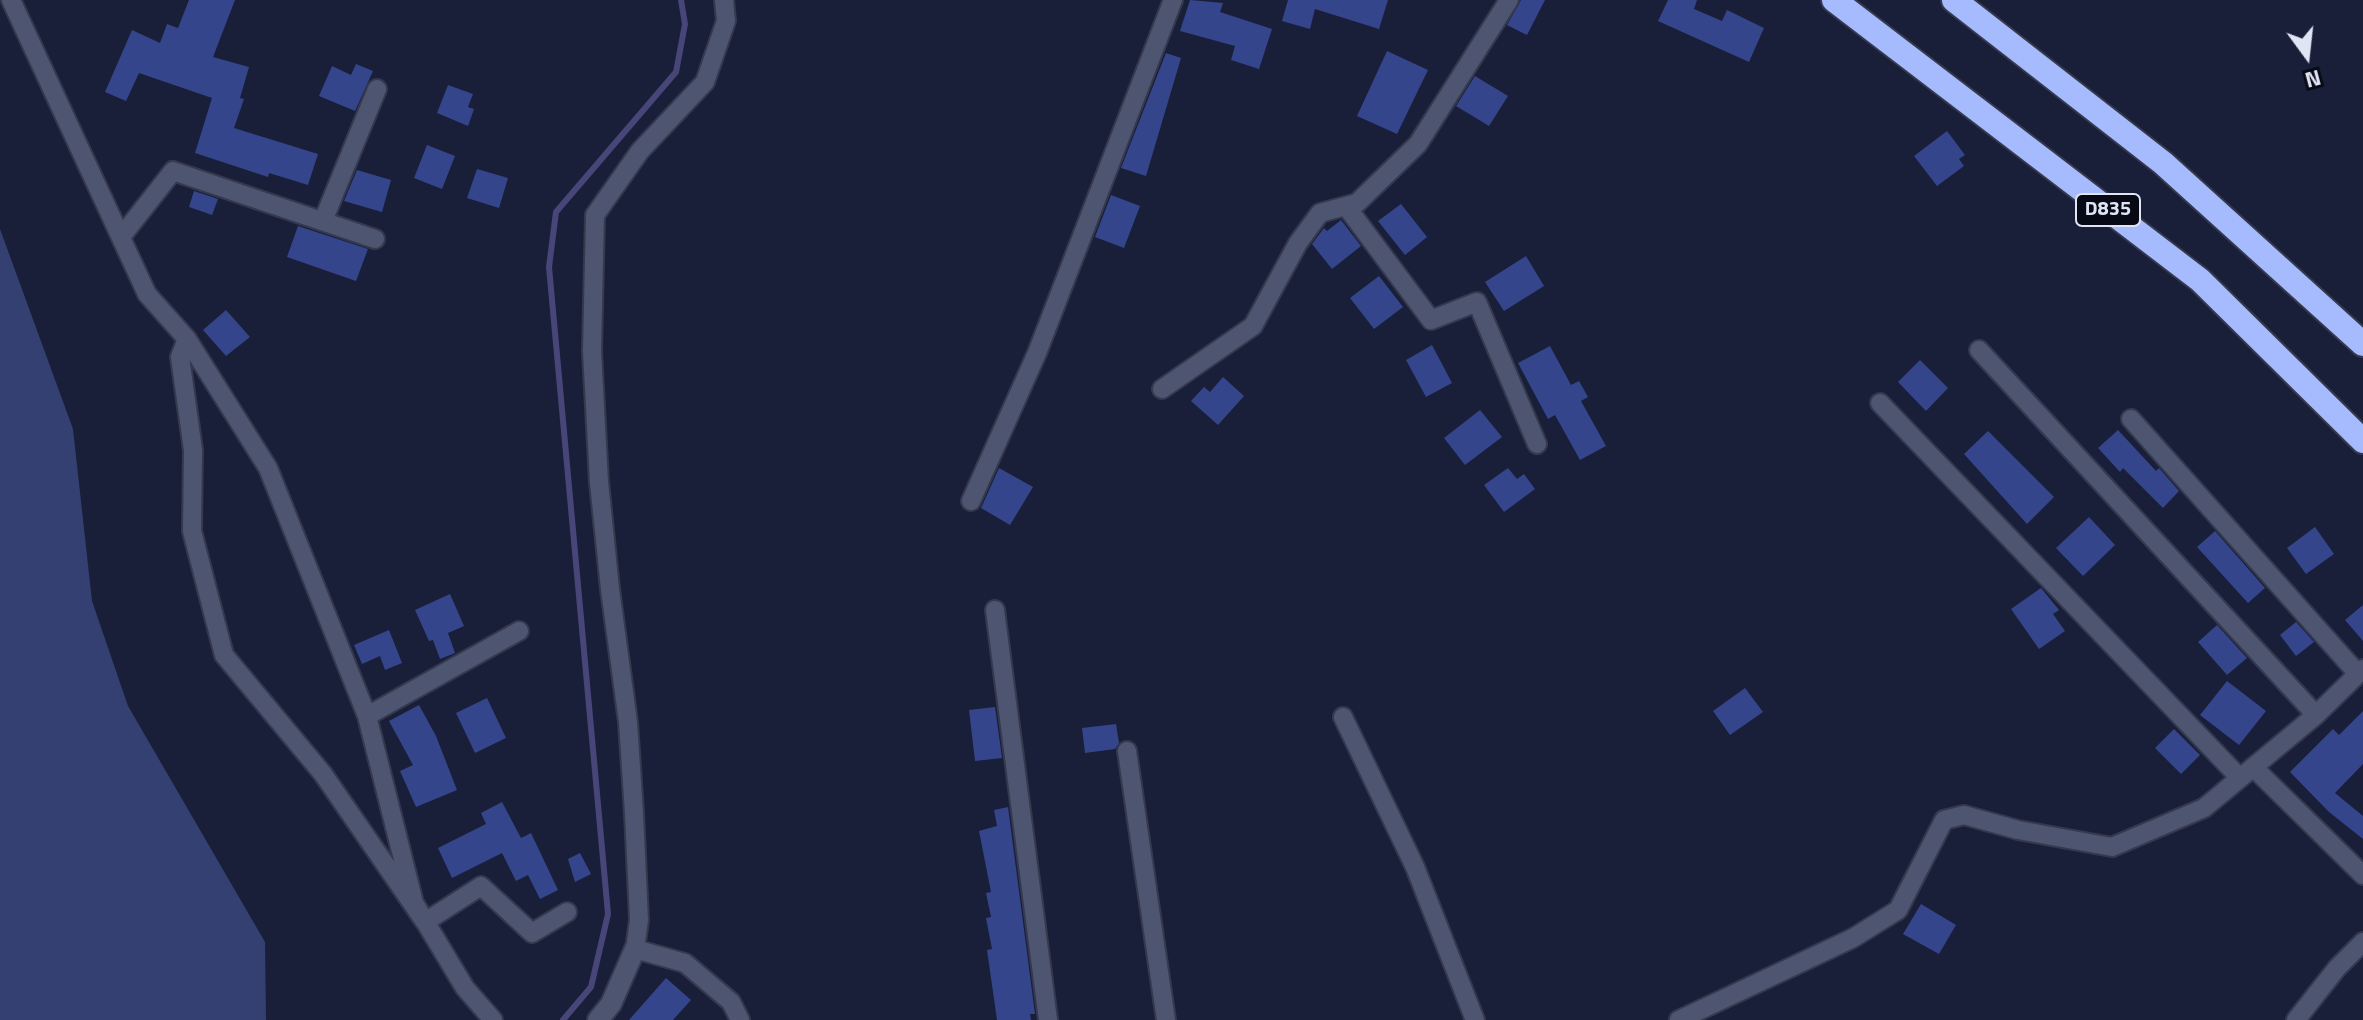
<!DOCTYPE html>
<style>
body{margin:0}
#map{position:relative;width:2363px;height:1020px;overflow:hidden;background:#191f38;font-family:"Titillium Web",sans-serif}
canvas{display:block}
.north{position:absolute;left:2267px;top:16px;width:80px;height:80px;-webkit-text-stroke:6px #070a15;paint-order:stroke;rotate:165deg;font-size:22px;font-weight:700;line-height:32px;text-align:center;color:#e0e5f6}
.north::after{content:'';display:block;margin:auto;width:28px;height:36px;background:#e0e5f6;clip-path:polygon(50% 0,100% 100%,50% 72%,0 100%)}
</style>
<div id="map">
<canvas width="2363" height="1020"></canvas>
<div class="north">N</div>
</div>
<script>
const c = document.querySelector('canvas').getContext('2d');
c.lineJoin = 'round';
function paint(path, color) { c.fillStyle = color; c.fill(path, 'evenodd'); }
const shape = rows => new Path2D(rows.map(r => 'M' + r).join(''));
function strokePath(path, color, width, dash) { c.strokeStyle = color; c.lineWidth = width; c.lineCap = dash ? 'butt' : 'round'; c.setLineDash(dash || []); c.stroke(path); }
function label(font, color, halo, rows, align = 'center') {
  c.font = font + ' "Titillium Web",sans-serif'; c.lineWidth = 7; c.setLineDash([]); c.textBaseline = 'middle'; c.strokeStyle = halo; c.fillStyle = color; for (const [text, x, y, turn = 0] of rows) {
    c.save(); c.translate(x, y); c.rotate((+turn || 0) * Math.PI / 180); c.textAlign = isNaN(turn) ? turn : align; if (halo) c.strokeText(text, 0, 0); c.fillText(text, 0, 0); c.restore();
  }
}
paint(shape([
 [0,229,73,429,92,601,128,706,265,942,266,1020,0,1020]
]), '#344071');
strokePath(shape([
 [563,1020,591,987,608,914,549,267,556,212,676,72,685,24,681,0]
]), '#484579', 6);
paint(shape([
 [189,0,235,0,213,57,249,67,240,98,244,99,234,128,318,154,308,185,269,173,268,177,195,153,212,98,139,73,126,101,105,92,132,30,160,43,167,24,178,28],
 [1190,0,1223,3,1220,12,1272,29,1259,69,1231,60,1235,46,1180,31],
 [1288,0,1388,0,1379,29,1315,9,1310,29,1282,21],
 [1521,0,1545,0,1527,35,1507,25],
 [1668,0,1697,0,1694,9,1722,21,1727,10,1764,28,1749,62,1658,21],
 [1387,51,1428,70,1397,134,1357,116],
 [1166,53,1181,58,1146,176,1121,168],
 [356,64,373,71,355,111,319,96,332,66,351,75],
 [1475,76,1508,96,1489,126,1456,106],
 [448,85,473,94,468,107,474,109,468,126,437,113],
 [1947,131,1965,155,1959,159,1964,166,1937,186,1914,156],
 [427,145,455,156,442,189,414,178],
 [477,169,508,178,499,208,467,198],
 [357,170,391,180,382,212,344,201],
 [194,191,218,199,212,215,189,207],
 [1111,195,1140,206,1124,248,1095,237],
 [1401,204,1427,237,1405,255,1378,221],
 [1341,220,1361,246,1332,269,1312,244,1324,228,1327,231],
 [298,226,368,249,356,281,287,257],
 [1526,256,1544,286,1504,311,1485,282],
 [1379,276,1403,307,1374,329,1350,298],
 [226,310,250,337,226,356,203,330],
 [1432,345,1452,383,1426,397,1406,360],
 [1550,346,1571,385,1579,381,1588,397,1581,401,1606,446,1580,460,1555,415,1548,419,1518,363],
 [1920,360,1948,388,1926,411,1898,382],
 [1223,377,1244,396,1218,425,1191,401,1204,387,1210,392],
 [1480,410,1502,437,1465,465,1444,438],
 [2118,430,2156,471,2159,468,2179,491,2163,508,2123,468,2120,472,2098,448],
 [1988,431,2054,497,2027,524,1964,454],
 [999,468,1033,487,1010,525,981,508],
 [1508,468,1517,479,1524,474,1535,489,1504,512,1484,485],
 [2089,517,2115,545,2083,576,2056,548],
 [2315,527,2334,554,2306,574,2287,548],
 [2215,531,2265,588,2248,603,2197,547],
 [2041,588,2059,610,2053,614,2065,631,2039,649,2011,609],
 [450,594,464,626,448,633,455,653,440,659,433,640,429,641,415,610],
 [2363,605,2363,641,2345,620],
 [2296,622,2314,642,2296,656,2280,635],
 [2217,625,2247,658,2227,675,2198,642],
 [389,630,402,663,385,670,380,656,362,664,354,645],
 [2227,681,2266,711,2239,745,2200,715],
 [1745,688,1763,712,1730,735,1713,711],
 [487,698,506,738,475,753,456,713],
 [419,705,436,736,457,790,416,807,400,771,413,765,389,721],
 [995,707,1002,758,975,761,969,710],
 [2363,711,2363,764,2335,793,2363,816,2363,839,2329,812,2290,772,2333,729,2339,735],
 [1116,724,1119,743,1115,749,1085,753,1082,728],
 [2174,729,2200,755,2181,774,2155,748],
 [502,802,521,838,531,833,558,890,540,899,528,875,516,881,502,853,452,878,438,848,486,824,481,813],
 [1008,807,1035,1014,1030,1014,1031,1020,997,1020,987,950,992,949,986,918,991,917,986,893,991,892,979,831,997,826,994,810],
 [580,853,591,874,575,882,568,859],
 [1921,904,1956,925,1939,954,1903,934],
 [666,978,691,1000,673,1020,629,1020]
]), '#35458c');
const street = shape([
 [11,0,147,294,187,339,268,468,367,716,414,903,465,988,493,1020],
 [724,0,726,21,705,82,640,151,595,215,592,351,599,482,610,589,628,722,634,813,639,920,635,949,685,963,731,1002,740,1020],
 [1346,206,1431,320,1477,302,1537,444],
 [323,221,377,89],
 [121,237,173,171,375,239],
 [187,339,180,357,193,450,192,531,224,655,323,774,425,922,481,886,532,933,567,912],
 [1979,350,2316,715],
 [1162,389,1253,326,1298,243,1320,213,1357,203,1418,144,1509,0],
 [1880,403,2240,778],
 [2131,419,2358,674],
 [971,501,1037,353,1173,0],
 [995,610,1048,1020],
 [367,716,519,631],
 [1343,717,1415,867,1475,1020],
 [1127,751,1166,1020],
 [2253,767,2363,875],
 [1679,1020,1853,938,1898,910,1944,820,1964,815,2018,830,2112,847,2204,808,2316,715,2363,669],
 [2296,1020,2337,968,2363,942]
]);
const secondary = shape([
 [598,1020,611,1004,635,949]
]);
const highway = shape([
 [1834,0,2200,280,2363,441],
 [1954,0,2163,163,2363,344]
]);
strokePath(street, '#35394e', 22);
strokePath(secondary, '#35394e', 24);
strokePath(highway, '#35394e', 28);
strokePath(street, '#4d5571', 18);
strokePath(secondary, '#4d5571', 20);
strokePath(highway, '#a6bafe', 24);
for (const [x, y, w] of [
 [2108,210,64]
]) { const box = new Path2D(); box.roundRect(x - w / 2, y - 16, w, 32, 6); c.fillStyle = '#070a15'; c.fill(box); strokePath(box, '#e0e5f6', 2); }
label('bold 20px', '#e0e5f6', null, [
 ["D835",2108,210]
]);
</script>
